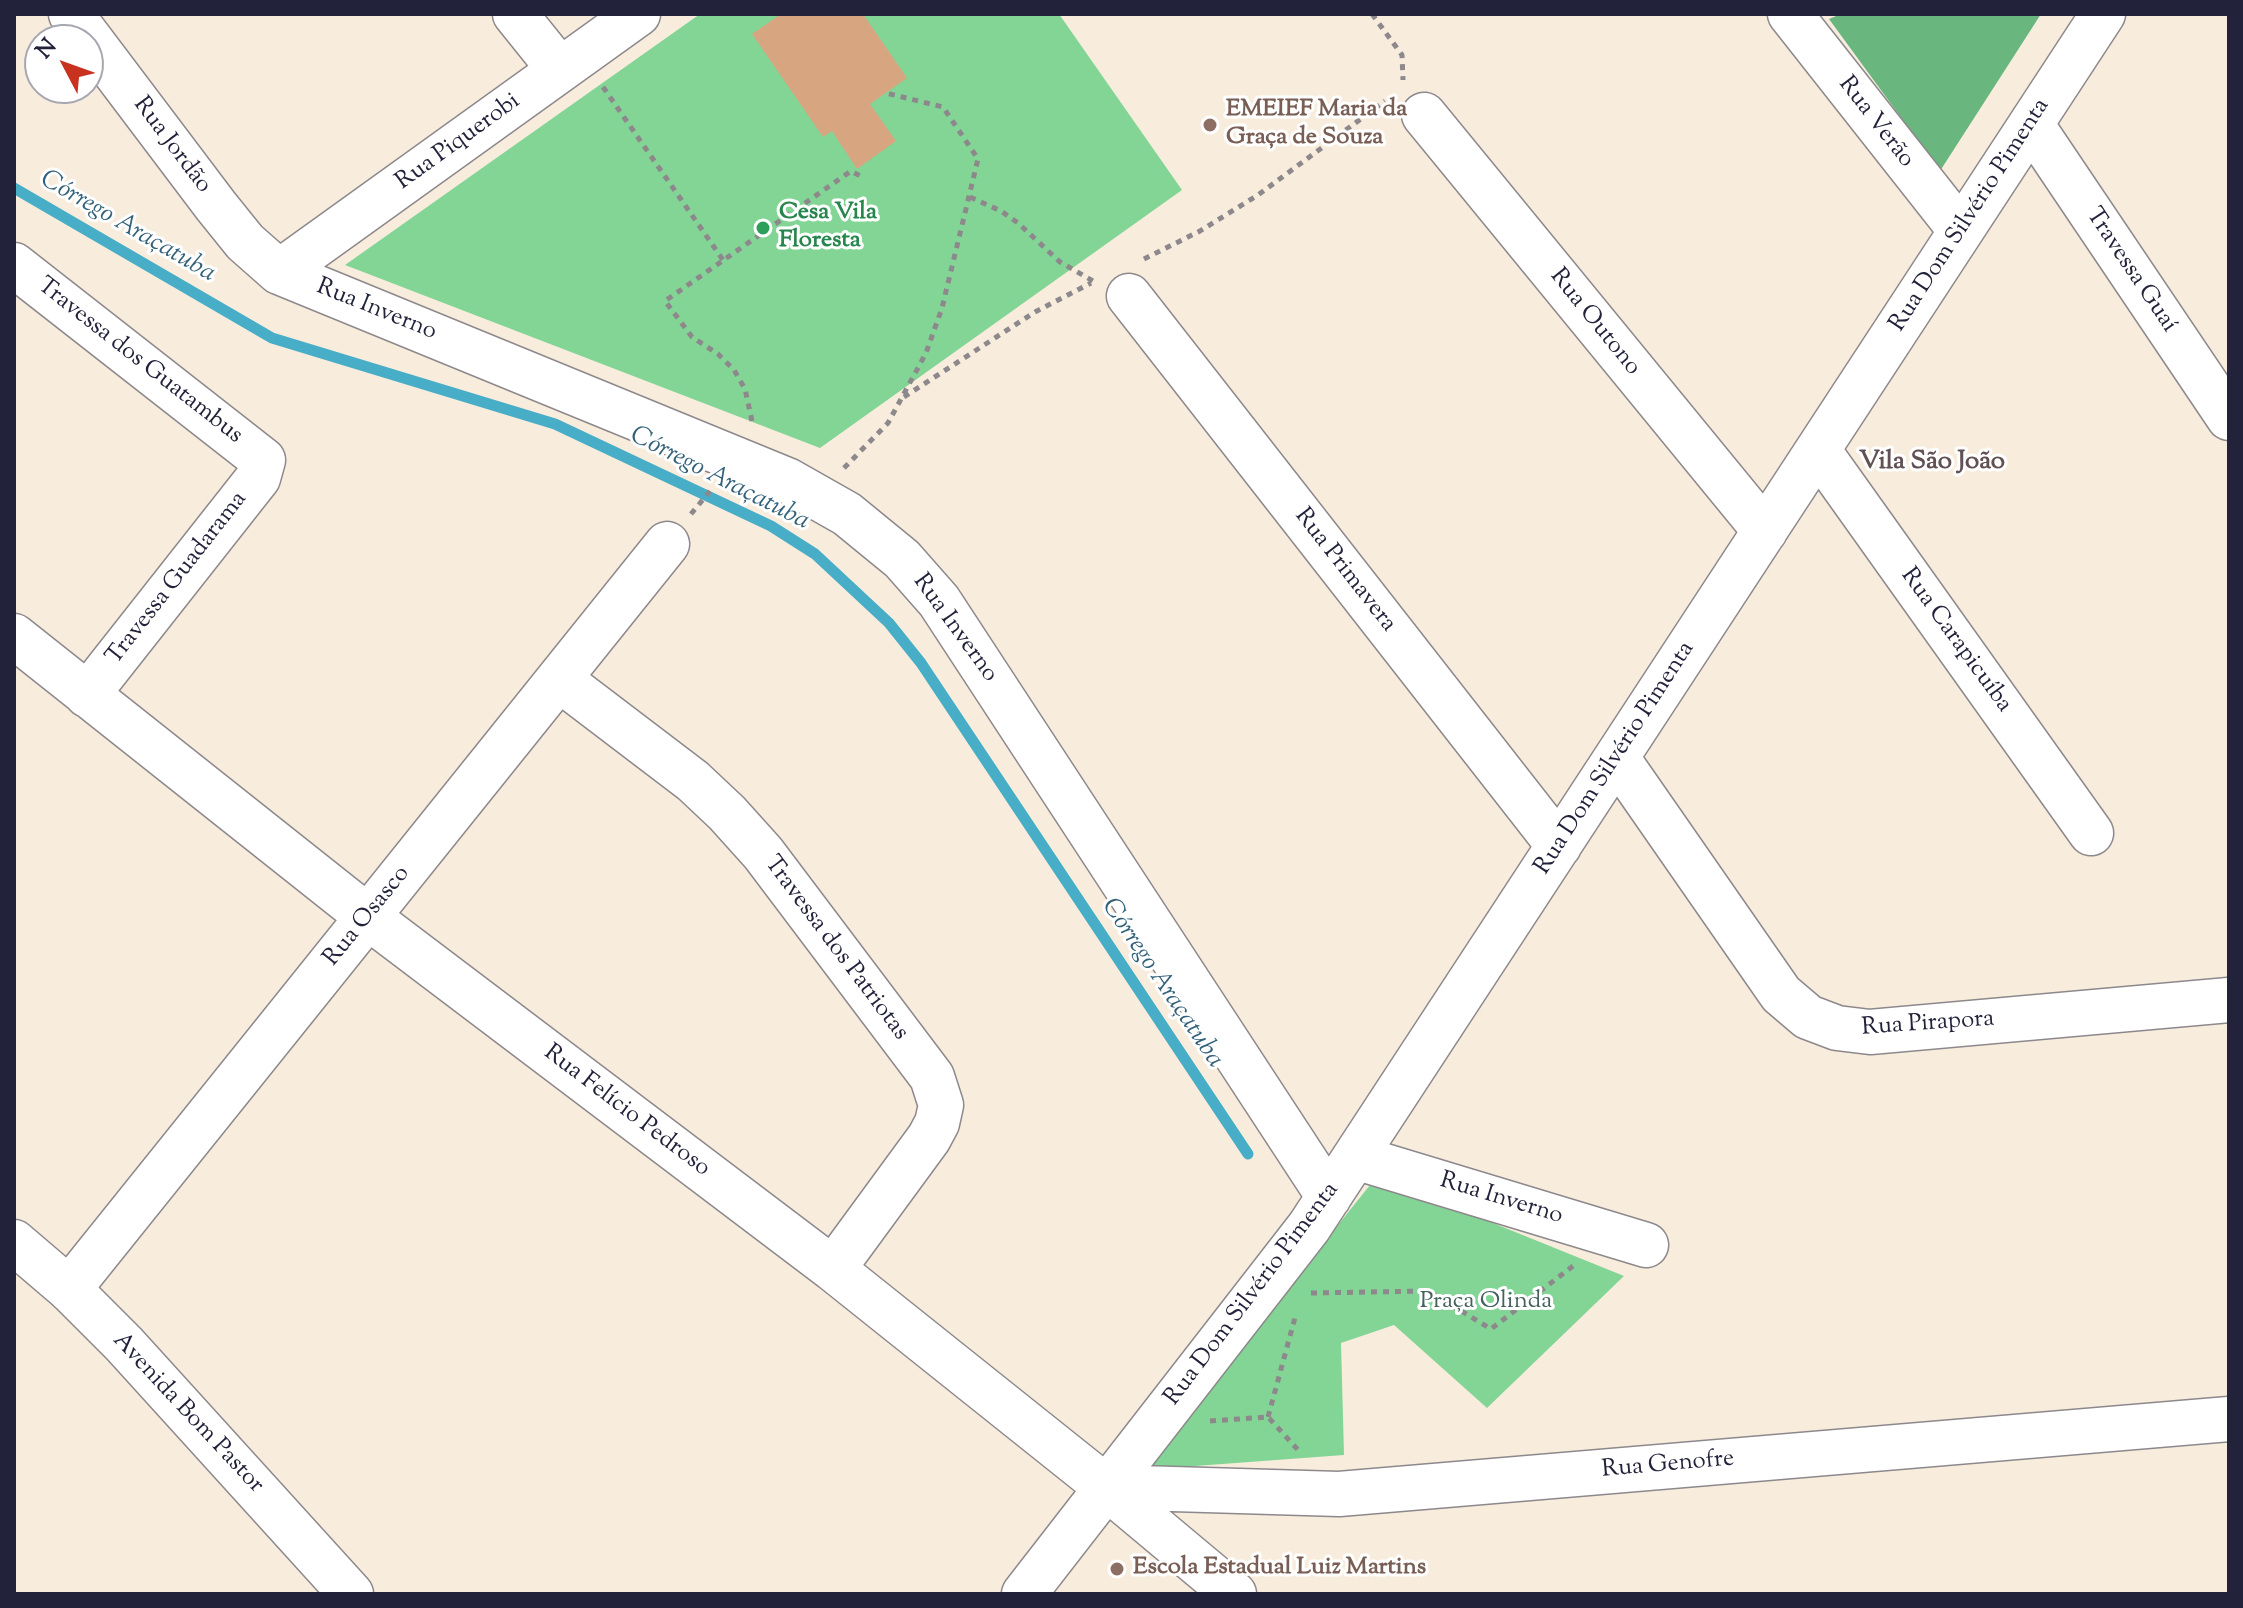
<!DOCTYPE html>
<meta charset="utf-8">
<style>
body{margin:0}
#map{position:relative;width:2243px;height:1608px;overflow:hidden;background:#f8eddd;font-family:"Sorts Mill Goudy",serif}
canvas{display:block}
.frame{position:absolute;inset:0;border:16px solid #22223b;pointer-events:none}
.north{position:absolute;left:24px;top:24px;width:80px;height:80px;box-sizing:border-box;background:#fff;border:2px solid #a7a7b1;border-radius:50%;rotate:311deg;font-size:22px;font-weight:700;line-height:32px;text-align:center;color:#22223b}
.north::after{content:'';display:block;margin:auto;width:28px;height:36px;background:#c8321e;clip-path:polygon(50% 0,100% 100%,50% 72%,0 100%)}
</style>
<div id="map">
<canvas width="2243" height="1608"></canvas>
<div class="frame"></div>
<div class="north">N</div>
</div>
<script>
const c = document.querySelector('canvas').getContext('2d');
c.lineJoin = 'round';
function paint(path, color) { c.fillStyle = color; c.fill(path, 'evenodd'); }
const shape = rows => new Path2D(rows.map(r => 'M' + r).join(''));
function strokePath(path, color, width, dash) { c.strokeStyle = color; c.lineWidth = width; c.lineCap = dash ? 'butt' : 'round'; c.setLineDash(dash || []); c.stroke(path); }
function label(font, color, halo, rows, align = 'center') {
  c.font = font + ' "Sorts Mill Goudy",serif'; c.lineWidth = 6; c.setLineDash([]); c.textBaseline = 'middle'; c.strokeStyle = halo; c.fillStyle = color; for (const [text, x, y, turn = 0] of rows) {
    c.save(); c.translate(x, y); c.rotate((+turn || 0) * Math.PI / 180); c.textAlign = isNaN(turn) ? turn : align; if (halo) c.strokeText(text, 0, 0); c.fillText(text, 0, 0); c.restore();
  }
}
paint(shape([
 [700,14,1059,14,1182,190,820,448,345,265],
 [1370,1185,1441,1202,1624,1276,1487,1408,1394,1325,1341,1343,1344,1455,1141,1470]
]), '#83d596');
paint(shape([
 [1841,14,2041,14,1940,171,1829,19]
]), '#6ab67f');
strokePath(shape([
 [14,188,272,338,555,424,771,526,815,554,889,623,921,663,1248,1154]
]), '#48adc7', 11);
paint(shape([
 [781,14,863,14,907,78,870,104,896,141,857,169,832,131,823,137,752,34]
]), '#d7a681');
const minor = shape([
 [71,14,216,206,245,242,279,272,787,480,847,514,902,559,939,601,1329,1197],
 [515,14,560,70],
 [1790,14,1961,231],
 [1424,115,1765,531],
 [2031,124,2229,418],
 [14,265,263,460,258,478,87,695],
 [279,272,638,14],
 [1129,296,1559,846],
 [1818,450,2091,833],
 [14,636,368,917,833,1269,1106,1487,1234,1594],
 [559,679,693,781,727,813,763,853,932,1077,941,1105,937,1123,929,1138,833,1269],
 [1617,758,1781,994,1808,1017,1837,1028,1870,1032,2229,1000],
 [1355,1157,1646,1245],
 [69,1289,667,544],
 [1106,1487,1339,1494,2229,1419],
 [1024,1594,1309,1227,2103,14]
]);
const major = shape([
 [14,1242,69,1289,124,1344,351,1594]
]);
strokePath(minor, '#8d888c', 47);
strokePath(major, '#8d888c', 47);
strokePath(shape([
 [1372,14,1402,55,1403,80],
 [603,87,723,260],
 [970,197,1001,211,1018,223,1060,262,1093,281],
 [1144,259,1200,231,1258,195,1385,101],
 [904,397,1035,312,1091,283],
 [752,421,745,389,734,370,718,354,692,337,665,301,851,171,862,177],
 [844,468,888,423,926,353,942,308,978,159,943,107,886,93],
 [691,514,710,491],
 [1311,1293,1428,1291,1491,1329,1573,1266],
 [1268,1417,1296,1314],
 [1210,1421,1268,1417,1300,1452]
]), '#8d888c', 5, [6, 6]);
strokePath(minor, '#fff', 44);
strokePath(major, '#fff', 44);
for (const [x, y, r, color] of [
 [1210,125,8,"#8d6e63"],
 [763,228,8,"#2e9e5b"],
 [1117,1569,8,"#8d6e63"]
]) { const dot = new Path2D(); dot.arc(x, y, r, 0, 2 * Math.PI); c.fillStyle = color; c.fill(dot); strokePath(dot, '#fff', 3); }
label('bold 24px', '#785e54', '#fff', [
 ["EMEIEF Maria da",1226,111],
 ["Graça de Souza",1226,139],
 ["Escola Estadual Luiz Martins",1133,1569]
], 'left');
label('24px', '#22223b', '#fff', [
 ["Rua Verão",1875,123,52],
 ["Rua Piquerobi",459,143,-36],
 ["Rua Jordão",171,146,53],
 ["Rua Dom Silvério Pimenta",1971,216,-57],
 ["Travessa Guaí",2130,271,56],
 ["Rua Inverno",376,311,22],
 ["Rua Outono",1594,323,51],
 ["Travessa dos Guatambus",139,362,38],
 ["Rua Primavera",1344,571,52],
 ["Travessa Guadarama",178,579,-52],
 ["Rua Inverno",954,629,54],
 ["Rua Carapicuíba",1955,641,54],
 ["Rua Dom Silvério Pimenta",1616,759,-57],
 ["Rua Osasco",368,917,-51],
 ["Travessa dos Patriotas",835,949,53],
 ["Rua Pirapora",1928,1025,-4],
 ["Rua Felício Pedroso",626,1112,37],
 ["Rua Inverno",1501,1200,17],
 ["Rua Dom Silvério Pimenta",1253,1295,-53],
 ["Avenida Bom Pastor",187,1414,47],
 ["Rua Genofre",1668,1466,-5]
]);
label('bold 24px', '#27864d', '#fff', [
 ["Cesa Vila",779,214],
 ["Floresta",779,242]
], 'left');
label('24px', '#44615b', '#fff', [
 ["Praça Olinda",1486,1303]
]);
label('italic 26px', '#33617a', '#fff', [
 ["Córrego Araçatuba",127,228,30],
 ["Córrego Araçatuba",719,480,27],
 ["Córrego Araçatuba",1161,984,56]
]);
label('bold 26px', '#615054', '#fff', [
 ["Vila São João",1932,464]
]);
</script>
